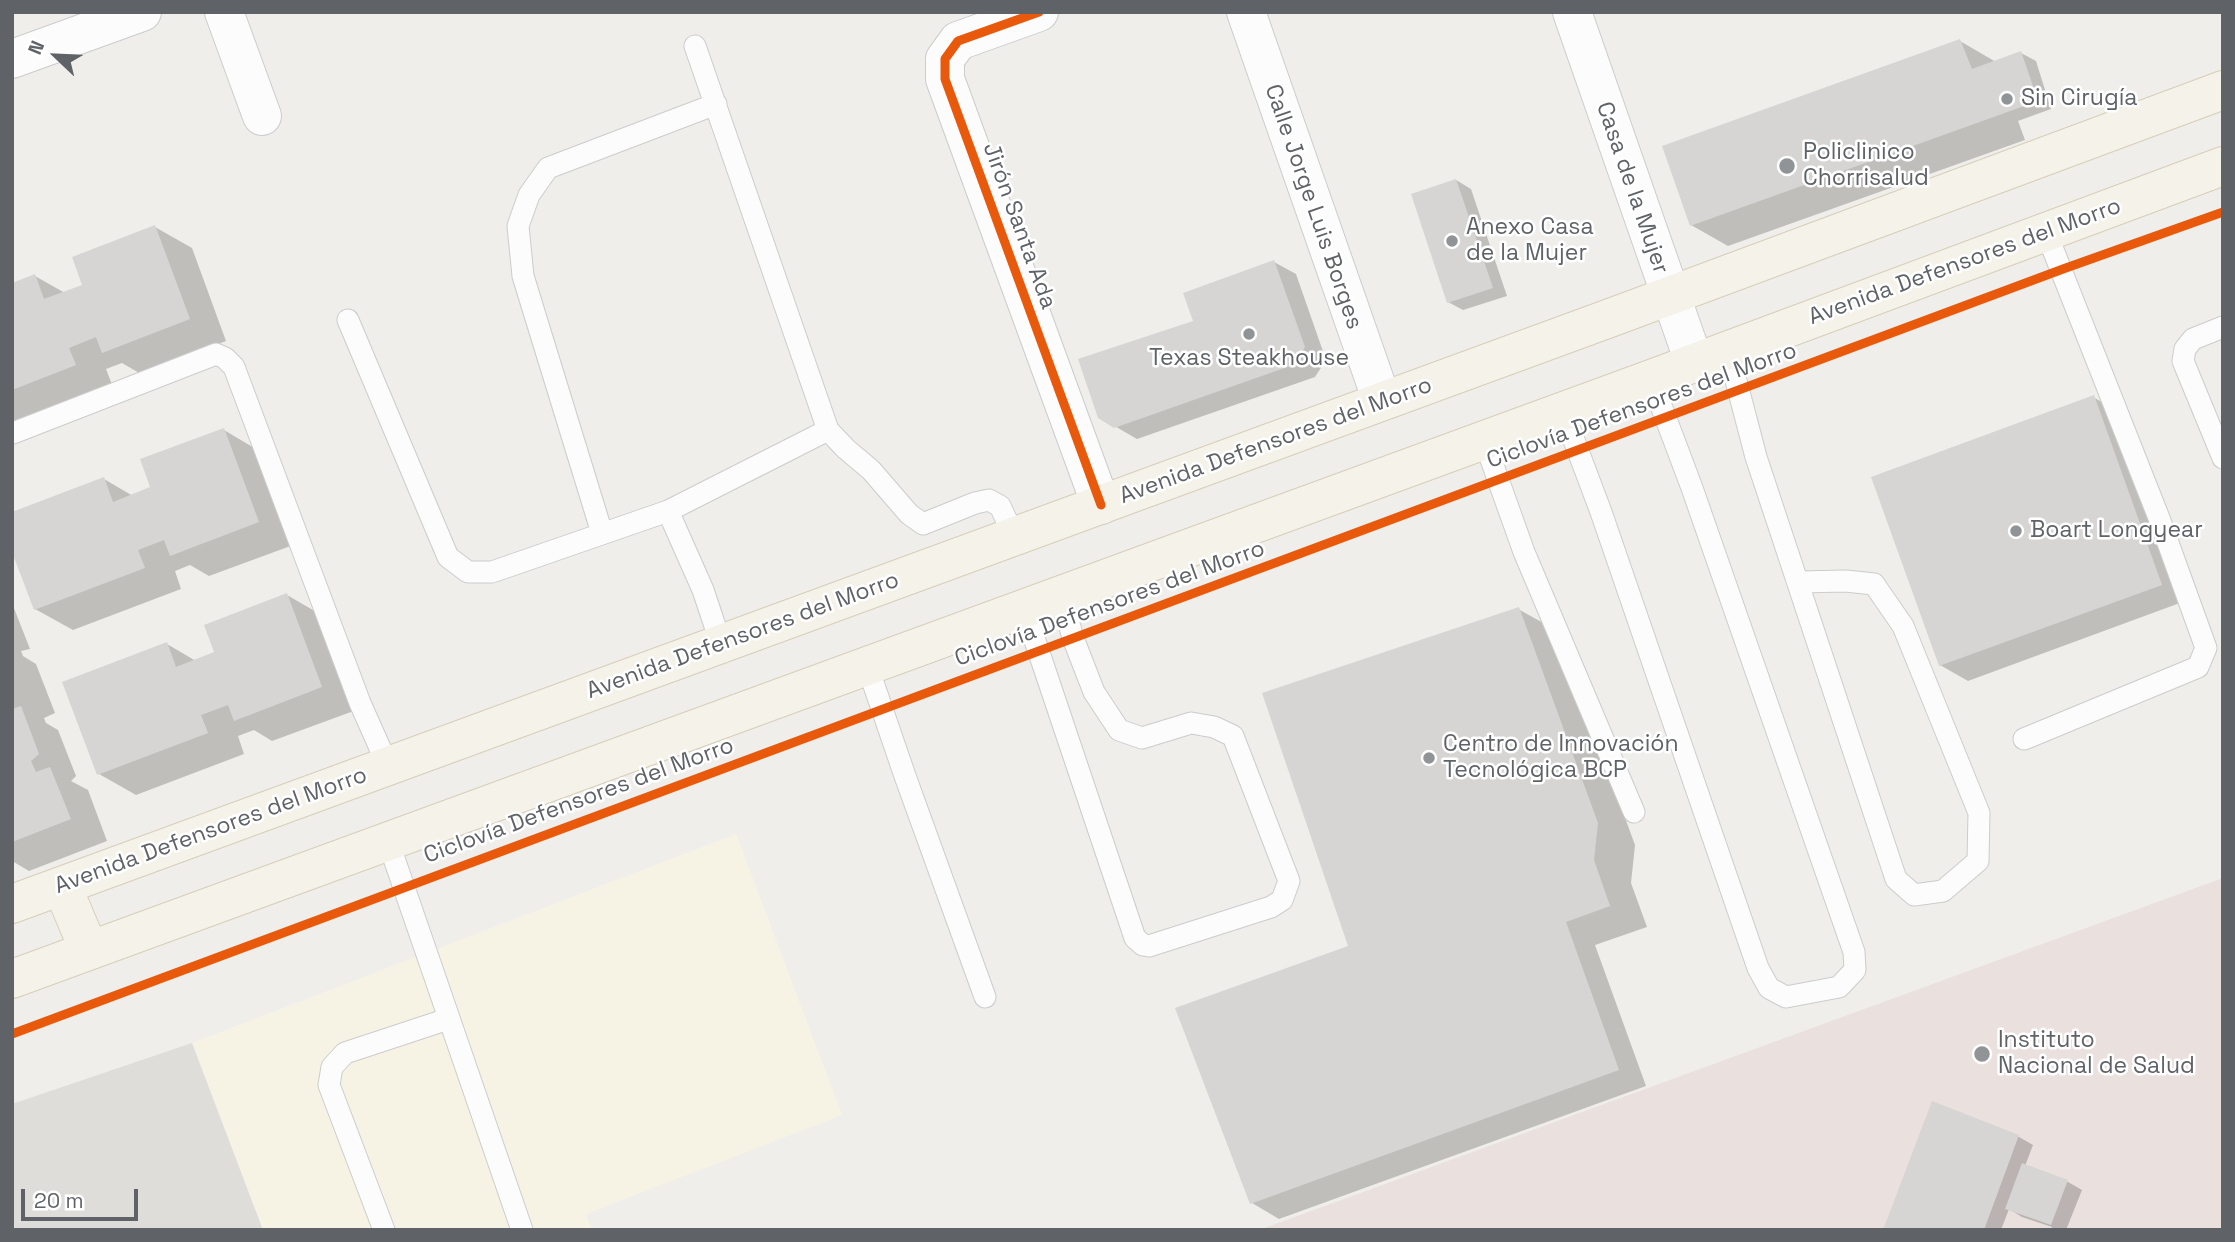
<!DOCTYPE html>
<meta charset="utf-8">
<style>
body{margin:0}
#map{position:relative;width:2235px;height:1242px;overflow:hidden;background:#efeeea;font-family:"Space Grotesk",sans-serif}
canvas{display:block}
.frame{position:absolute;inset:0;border:14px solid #5f6368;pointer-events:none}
.north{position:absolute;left:21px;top:21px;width:70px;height:70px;-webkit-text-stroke:5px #fff;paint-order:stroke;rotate:293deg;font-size:19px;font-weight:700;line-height:28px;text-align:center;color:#5f6368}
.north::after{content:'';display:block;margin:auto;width:24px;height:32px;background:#5f6368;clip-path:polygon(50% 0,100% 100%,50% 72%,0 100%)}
.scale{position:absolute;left:21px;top:1189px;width:117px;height:32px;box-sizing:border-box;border:4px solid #5f6368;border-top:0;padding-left:9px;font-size:21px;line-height:24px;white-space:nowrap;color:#5f6368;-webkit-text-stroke:5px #fff;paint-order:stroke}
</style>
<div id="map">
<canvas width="2235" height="1242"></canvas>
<div class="frame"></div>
<div class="north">N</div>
<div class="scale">20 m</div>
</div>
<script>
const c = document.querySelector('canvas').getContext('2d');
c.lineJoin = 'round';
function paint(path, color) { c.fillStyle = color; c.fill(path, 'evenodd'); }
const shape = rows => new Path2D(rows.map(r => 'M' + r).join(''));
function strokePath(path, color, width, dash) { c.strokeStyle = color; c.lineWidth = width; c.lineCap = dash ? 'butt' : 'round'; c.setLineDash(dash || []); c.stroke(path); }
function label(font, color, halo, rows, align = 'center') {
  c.font = font + ' "Space Grotesk",sans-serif'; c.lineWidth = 5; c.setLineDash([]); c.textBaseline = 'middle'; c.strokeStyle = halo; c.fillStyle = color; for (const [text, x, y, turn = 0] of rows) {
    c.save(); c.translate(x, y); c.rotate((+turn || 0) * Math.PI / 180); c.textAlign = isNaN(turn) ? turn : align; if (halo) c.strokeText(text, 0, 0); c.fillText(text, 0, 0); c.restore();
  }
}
paint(shape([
 [736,834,842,1115,586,1214,592,1230,263,1230,192,1043]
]), '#f7f3e4');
paint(shape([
 [192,1043,263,1230,12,1230,12,1104]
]), '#dfddda');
paint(shape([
 [2223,878,2223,1230,1259,1230]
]), '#eae0de');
paint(shape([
 [1960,41,1996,62,2021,53,2036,61,2051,109,2018,121,2025,140,1728,246,1691,225],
 [1456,180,1471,189,1507,296,1463,310,1448,302],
 [155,227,192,248,226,341,141,374,122,363,106,369,113,387,12,425,12,285,35,276,65,293,84,286],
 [1274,262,1296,274,1326,360,1315,377,1137,439,1099,417,1195,322],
 [2093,397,2121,413,2188,600,1968,681,1940,665],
 [224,430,261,452,296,544,209,576,190,565,175,571,181,589,73,630,35,609,104,479,133,496,153,488],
 [287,595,325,617,359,709,272,741,254,730,238,736,244,754,136,795,99,774,167,644,196,661,216,653],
 [12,603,30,649,21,651,23,656,36,664,55,713,44,718,46,723,58,730,76,776,71,781,88,790,107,841,29,871,12,861],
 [1518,609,1556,630,1635,845,1631,883,1647,927,1595,945,1646,1086,1279,1219,1252,1203,1350,947],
 [1933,1103,2019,1137,2033,1145,2025,1166,2068,1182,2082,1190,2066,1230,2051,1230,2052,1227,2022,1217,2009,1209,2001,1230,1885,1230]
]), '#0003');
paint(shape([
 [1960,39,1972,69,2021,51,2038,101,1690,226,1662,146],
 [1456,179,1493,288,1447,303,1411,194],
 [155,225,190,319,102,353,96,337,69,348,76,365,12,390,12,283,35,274,44,299,82,285,72,257],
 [1274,260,1305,347,1293,365,1114,428,1098,418,1078,359,1193,321,1183,293],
 [2094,395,2162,585,1939,666,1871,477],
 [224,428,259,522,170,556,164,540,138,550,145,568,34,610,12,552,12,512,104,477,113,502,150,487,140,459],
 [287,593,322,687,234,721,228,705,201,715,208,733,97,775,62,682,167,642,176,667,214,652,204,625],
 [1519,607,1598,823,1594,860,1610,906,1566,922,1619,1070,1250,1204,1175,1008,1348,946,1262,693],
 [21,706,39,754,31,761,36,772,50,767,71,819,12,842,12,709],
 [1932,1101,2019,1135,1984,1230,1883,1230],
 [2022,1163,2068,1180,2051,1225,2005,1209]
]), '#d6d5d3');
const lane = shape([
 [348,320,448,557,468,572,492,572,668,511,703,590,721,644],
 [2223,327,2193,339,2185,349,2183,361,2223,458],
 [1728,350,1756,457,1896,879,1914,895,1943,891,1978,861,1979,813,1903,626,1874,584,1846,581,1798,582],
 [1563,411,1601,512,1758,968,1769,988,1786,997,1839,987,1855,970,1854,952,1692,488,1651,379],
 [828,430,846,449,871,470,909,514,923,524,975,503,989,500,1000,506,1014,536],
 [13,433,216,354,225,358,234,367,360,703,388,766],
 [1484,440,1524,552,1634,812],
 [668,511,828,430,695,46],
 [602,533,523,276,518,226,529,195,548,168,716,104],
 [1024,608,1135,938,1143,945,1149,946,1271,907,1282,900,1289,881,1233,736,1214,727,1191,723,1142,738,1119,730,1094,692,1073,638,1061,594],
 [867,665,905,776,985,997],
 [2024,739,2198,667,2206,648,2159,518,2046,232],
 [388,841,522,1230],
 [384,1230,329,1085,332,1067,345,1053,448,1019]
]);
const street = shape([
 [224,12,262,116],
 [1039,12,958,41,945,59,945,79,1101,505],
 [1246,12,1382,401],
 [1572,12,1694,362],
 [12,59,142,12]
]);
const primary = shape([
 [62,886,89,950],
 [12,904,1610,318,2223,90],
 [12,979,1651,379,2223,166]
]);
strokePath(lane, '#cbcccc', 23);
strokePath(street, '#cbcccc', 40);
strokePath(primary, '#d7ceb8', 40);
strokePath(lane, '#fdfcfc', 21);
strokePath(street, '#fdfcfc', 38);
strokePath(primary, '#f4f2e9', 38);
strokePath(shape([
 [1039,12,958,41,945,59,945,79,1101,505],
 [12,1034,2063,269,2223,212]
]), '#e8590c', 9);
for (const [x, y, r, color] of [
 [2007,99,7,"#919496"],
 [1787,166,9,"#919496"],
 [1452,241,7,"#919496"],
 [1249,334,7,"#919496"],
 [2016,531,7,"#919496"],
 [1429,758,7,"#919496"],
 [1982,1054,9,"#919496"]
]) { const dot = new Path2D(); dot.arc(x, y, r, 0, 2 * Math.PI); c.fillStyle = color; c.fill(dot); strokePath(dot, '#fff', 2.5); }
label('23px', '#5f6368', '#fff', [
 ["Sin Cirugía",2021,99],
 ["Policlinico",1803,153],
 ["Chorrisalud",1803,179],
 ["Anexo Casa",1466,228],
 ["de la Mujer",1466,254],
 ["Texas Steakhouse",1249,359,"center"],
 ["Boart Longyear",2030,531],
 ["Centro de Innovación",1443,745],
 ["Tecnológica BCP",1443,771],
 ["Instituto",1998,1041],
 ["Nacional de Salud",1998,1067]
], 'left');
label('23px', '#5f6368', '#fff', [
 ["Casa de la Mujer",1632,188,71],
 ["Calle Jorge Luis Borges",1313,207,71],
 ["Jirón Santa Ada",1019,226,70],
 ["Avenida Defensores del Morro",1965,262,-20],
 ["Ciclovía Defensores del Morro",1642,406,-20],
 ["Avenida Defensores del Morro",1276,441,-20],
 ["Ciclovía Defensores del Morro",1110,604,-20],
 ["Avenida Defensores del Morro",743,636,-20],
 ["Ciclovía Defensores del Morro",579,801,-20],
 ["Avenida Defensores del Morro",211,831,-20]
]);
</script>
